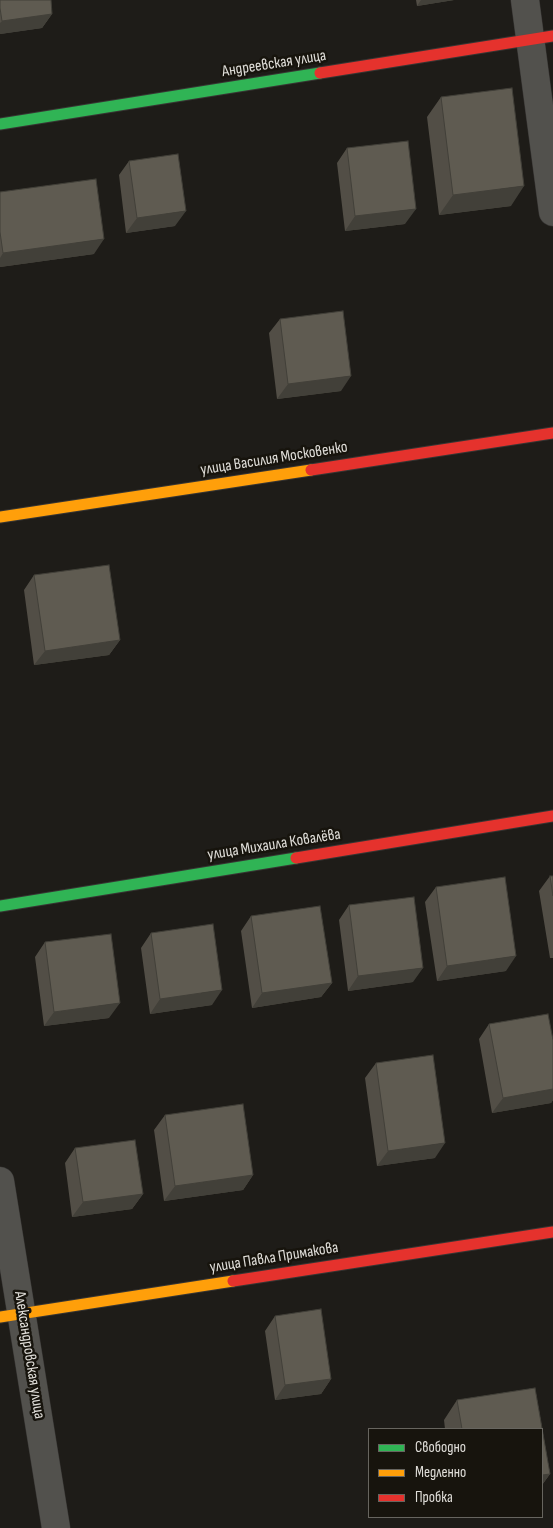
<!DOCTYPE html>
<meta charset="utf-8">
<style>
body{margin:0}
#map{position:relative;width:553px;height:1528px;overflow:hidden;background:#1e1c18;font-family:"Sofia Sans Condensed",sans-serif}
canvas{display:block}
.legend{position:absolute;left:368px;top:1428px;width:175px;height:90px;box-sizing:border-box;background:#17140d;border:1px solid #67655f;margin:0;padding:6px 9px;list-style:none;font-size:15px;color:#e0ded9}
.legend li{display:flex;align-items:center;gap:10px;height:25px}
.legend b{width:25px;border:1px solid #67655f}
</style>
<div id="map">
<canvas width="553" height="1528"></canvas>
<ul class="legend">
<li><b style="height:6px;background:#30b455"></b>Свободно</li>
<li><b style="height:6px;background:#ff9f0a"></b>Медленно</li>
<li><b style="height:6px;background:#e5322d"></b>Пробка</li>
</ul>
</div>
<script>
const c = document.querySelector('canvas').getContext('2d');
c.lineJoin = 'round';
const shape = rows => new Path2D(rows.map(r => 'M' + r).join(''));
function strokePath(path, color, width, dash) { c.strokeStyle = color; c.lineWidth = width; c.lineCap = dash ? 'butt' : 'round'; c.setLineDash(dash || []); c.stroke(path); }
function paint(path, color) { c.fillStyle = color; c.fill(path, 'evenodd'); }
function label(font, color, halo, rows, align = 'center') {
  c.font = font + ' "Sofia Sans Condensed",sans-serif'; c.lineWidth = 5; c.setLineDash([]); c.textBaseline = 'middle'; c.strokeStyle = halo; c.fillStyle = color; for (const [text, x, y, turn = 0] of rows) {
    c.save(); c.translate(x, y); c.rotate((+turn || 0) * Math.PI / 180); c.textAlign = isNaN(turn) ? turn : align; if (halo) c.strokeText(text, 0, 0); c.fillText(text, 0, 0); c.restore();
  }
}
const street = shape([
 [525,0,553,212],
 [0,1181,56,1528]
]);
const fast = shape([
 [0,124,320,73],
 [0,906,296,858]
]);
const slow = shape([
 [0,517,311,470],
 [0,1317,233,1281]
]);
const jam = shape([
 [320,73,553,36],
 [311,470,553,433],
 [296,858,553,816],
 [233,1281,553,1232]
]);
strokePath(street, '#373533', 29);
strokePath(fast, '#373533', 13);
strokePath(slow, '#373533', 13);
strokePath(jam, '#373533', 13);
strokePath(street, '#52514d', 28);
strokePath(fast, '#30b455', 11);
strokePath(slow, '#ff9f0a', 11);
strokePath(jam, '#e5322d', 11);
paint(shape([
 [0,0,52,14,42,28,0,34],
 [416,0,454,0,417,6],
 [441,97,511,206,439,215,427,117],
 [347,148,405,224,345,231,337,163],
 [129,161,175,226,126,233,119,175],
 [0,192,94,254,0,267],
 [280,319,341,391,277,399,269,333],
 [34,575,120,640,109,655,34,665,24,590],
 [550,876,553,876,553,958,550,958,539,891],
 [436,887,506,971,437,981,425,902],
 [349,905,413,982,348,991,339,920],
 [251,916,332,983,321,997,252,1008,241,931],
 [151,933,212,1005,150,1014,141,948],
 [45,942,109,1018,44,1026,35,957],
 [489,1024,553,1040,553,1100,551,1103,492,1113,479,1039],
 [376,1063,435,1158,377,1166,365,1078],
 [165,1115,253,1175,243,1190,164,1201,154,1130],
 [75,1148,143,1194,132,1209,72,1217,65,1163],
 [275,1316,331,1379,321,1394,275,1400,265,1331],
 [535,1388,550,1474,542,1485,542,1429,445,1429,444,1420,457,1400]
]), '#524e46');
paint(shape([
 [421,0,454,0,417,6],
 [52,14,42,28,0,34,0,23,2,21],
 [524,186,511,206,439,215,453,195],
 [416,209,405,224,345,231,355,216],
 [186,211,175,226,126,233,137,218],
 [104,239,94,254,0,267,0,258,3,253],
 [351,376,341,391,277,399,288,384],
 [120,640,109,655,34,665,45,651],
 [516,956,506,971,437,981,447,966],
 [423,968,413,982,348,991,358,976],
 [332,983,321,997,252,1008,262,993],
 [222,990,212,1005,150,1014,160,999],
 [120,1003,109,1018,44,1026,54,1012],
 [553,1089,553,1100,551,1103,492,1113,503,1098],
 [445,1143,435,1158,377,1166,388,1151],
 [253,1175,243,1190,164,1201,175,1186],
 [143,1194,132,1209,72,1217,83,1202],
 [331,1379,321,1394,275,1400,285,1385],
 [550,1474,542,1485,542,1475]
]), '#424039');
const building = shape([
 [0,0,51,0,52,14,2,21,0,8,0,0],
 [512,88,524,186,453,195,441,97,512,88],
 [408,141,416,209,355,216,347,148,408,141],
 [178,154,186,211,137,218,129,161,178,154],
 [96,179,104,239,3,253,0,232,0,192,96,179],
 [343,311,351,376,288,384,280,319,343,311],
 [109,565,120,640,45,651,34,575,109,565],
 [550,876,553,876,553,896,550,876],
 [505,877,516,956,447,966,436,887,505,877],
 [414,897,423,968,358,976,349,905,414,897],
 [320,906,332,983,262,993,251,916,320,906],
 [213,924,222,990,160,999,151,933,213,924],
 [111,934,120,1003,54,1012,45,942,111,934],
 [548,1014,553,1040,553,1089,503,1098,489,1024,548,1014],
 [433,1055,445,1143,388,1151,376,1063,433,1055],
 [243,1104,253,1175,175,1186,165,1115,243,1104],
 [135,1140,143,1194,83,1202,75,1148,135,1140],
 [321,1309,331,1379,285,1385,275,1316,321,1309],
 [535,1388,550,1474,542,1475,542,1429,462,1429,457,1400,535,1388]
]);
paint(building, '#5f5b51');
strokePath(building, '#424039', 1);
label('16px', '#e0ded9', '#17140d', [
 ["Андреевская улица",274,64,-9],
 ["улица Василия Московенко",274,459,-9],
 ["улица Михаила Ковалёва",274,845,-9],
 ["улица Павла Примакова",274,1258,-9],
 ["Александровская улица",29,1355,81]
]);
</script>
